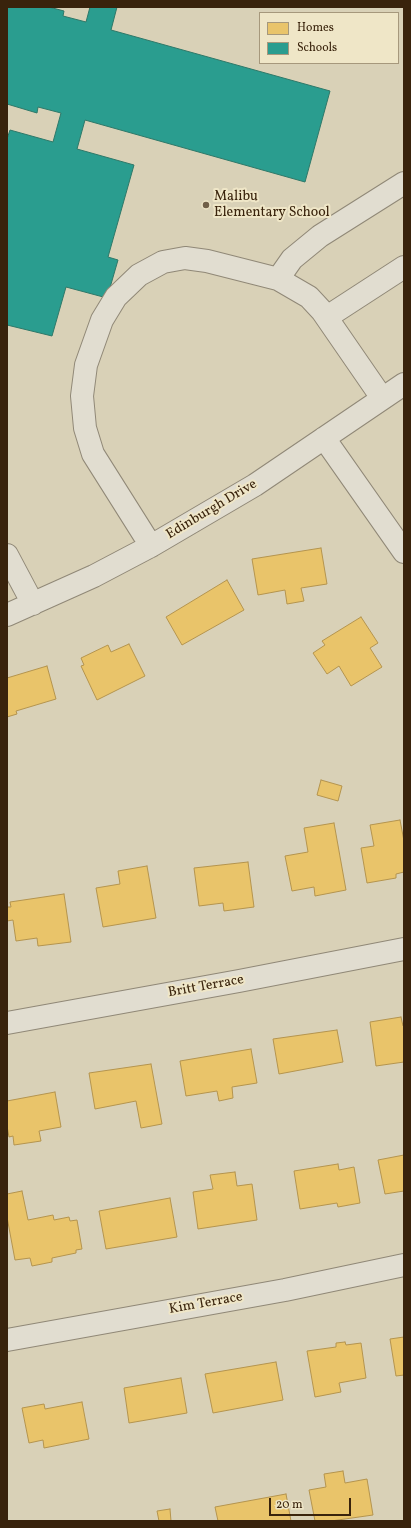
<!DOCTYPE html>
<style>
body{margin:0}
#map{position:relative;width:411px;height:1528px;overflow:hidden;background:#d9d1b7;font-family:Vollkorn,serif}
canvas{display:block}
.frame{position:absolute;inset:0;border:8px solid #39230c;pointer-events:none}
.legend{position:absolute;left:259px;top:12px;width:140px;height:52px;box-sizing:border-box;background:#efe6c7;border:1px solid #a6987c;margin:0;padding:5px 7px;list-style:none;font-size:12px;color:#39230c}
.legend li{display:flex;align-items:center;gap:8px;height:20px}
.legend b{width:20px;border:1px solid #a6987c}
.scale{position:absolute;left:269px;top:1498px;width:82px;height:18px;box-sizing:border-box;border:2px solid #39230c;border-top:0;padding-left:5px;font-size:12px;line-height:14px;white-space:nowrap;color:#39230c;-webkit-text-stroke:3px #efe6c7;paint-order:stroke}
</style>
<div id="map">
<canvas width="411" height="1528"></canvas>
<div class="frame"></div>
<ul class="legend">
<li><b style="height:11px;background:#e9c46a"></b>Homes</li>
<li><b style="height:11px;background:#2a9d8f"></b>Schools</li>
</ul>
<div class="scale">20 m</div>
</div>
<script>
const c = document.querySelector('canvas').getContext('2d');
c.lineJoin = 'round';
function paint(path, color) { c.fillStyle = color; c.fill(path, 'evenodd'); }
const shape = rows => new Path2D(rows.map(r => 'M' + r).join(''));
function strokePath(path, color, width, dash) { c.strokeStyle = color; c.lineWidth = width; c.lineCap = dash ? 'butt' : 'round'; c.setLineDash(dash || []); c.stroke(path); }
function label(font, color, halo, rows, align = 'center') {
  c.font = font + ' Vollkorn,serif'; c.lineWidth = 4; c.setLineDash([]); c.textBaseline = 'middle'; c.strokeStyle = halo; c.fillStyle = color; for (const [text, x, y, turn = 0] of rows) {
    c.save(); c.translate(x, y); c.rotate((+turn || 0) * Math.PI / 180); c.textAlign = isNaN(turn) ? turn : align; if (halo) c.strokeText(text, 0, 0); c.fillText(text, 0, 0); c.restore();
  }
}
const homes = shape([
 [321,548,327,584,301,588,304,601,287,604,285,590,258,595,252,559,321,548],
 [227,580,244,610,182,645,166,617,227,580],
 [361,617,378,643,370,648,382,667,351,686,339,666,327,674,313,653,325,645,322,641,361,617],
 [129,644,145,676,97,700,81,666,84,665,81,658,108,645,111,652,129,644],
 [47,666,56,699,16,711,17,714,7,717,7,678,47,666],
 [321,780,342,786,338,801,317,795,321,780],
 [400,820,404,841,404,872,396,874,396,878,367,883,361,848,374,846,370,825,400,820],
 [334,823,346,890,315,896,314,887,292,891,285,856,308,852,304,828,334,823],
 [248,862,254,907,224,911,223,903,199,906,194,868,248,862],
 [147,866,156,918,103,927,96,888,120,884,118,871,147,866],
 [64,894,71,942,38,946,37,938,16,941,13,920,7,921,7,907,11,907,10,902,64,894],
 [401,1017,403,1026,404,1025,404,1062,376,1066,370,1022,401,1017],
 [337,1030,343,1062,279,1074,273,1039,337,1030],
 [251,1049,257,1083,232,1087,233,1098,219,1101,217,1091,186,1096,180,1061,251,1049],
 [151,1064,162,1124,141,1128,136,1101,95,1109,89,1073,151,1064],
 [55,1092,61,1127,39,1131,41,1141,14,1145,13,1136,9,1137,7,1126,7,1101,55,1092],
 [404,1155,404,1191,385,1194,378,1160,404,1155],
 [338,1164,339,1170,354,1167,360,1203,338,1207,337,1203,300,1209,294,1171,338,1164],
 [235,1172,237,1186,252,1184,257,1220,198,1229,193,1192,213,1189,210,1175,235,1172],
 [22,1191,28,1220,53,1215,54,1220,69,1217,70,1221,77,1220,82,1249,76,1250,76,1253,52,1258,52,1262,32,1266,30,1258,15,1260,7,1217,7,1194,22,1191],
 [170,1198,177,1237,106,1249,99,1211,170,1198],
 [404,1337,404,1375,396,1376,390,1339,404,1337],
 [345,1342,346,1345,361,1343,366,1378,339,1383,341,1392,315,1397,307,1351,336,1347,336,1343,345,1342],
 [276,1362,283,1400,213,1413,205,1374,276,1362],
 [181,1378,187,1413,129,1423,124,1388,181,1378],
 [82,1402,89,1439,44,1448,43,1440,29,1443,22,1408,44,1404,45,1409,82,1402],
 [343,1471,345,1483,367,1479,373,1515,331,1521,315,1521,309,1490,326,1487,324,1474,343,1471],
 [286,1494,291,1521,218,1521,215,1507,286,1494],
 [170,1509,171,1521,159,1521,157,1511,170,1509]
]);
paint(homes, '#e9c46a');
strokePath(homes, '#b4944e', 1);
const schools = shape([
 [7,7,49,7,64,11,63,16,86,22,90,7,117,7,111,30,330,91,305,182,85,120,77,149,134,165,108,257,118,260,107,298,66,287,52,336,7,325,7,139,10,130,53,142,61,113,38,107,37,113,7,104,7,7]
]);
paint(schools, '#2a9d8f');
strokePath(schools, '#2e7868', 1);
const minor = shape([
 [278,279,292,259,320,236,404,183],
 [327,317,404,267],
 [324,438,404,552],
 [151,546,93,454,85,428,82,396,86,365,102,320,116,297,139,275,163,262,185,258,207,261,278,279,309,297,322,311,382,398],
 [7,555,33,604],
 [7,615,94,576,151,546,255,485,404,384],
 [7,1023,239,981,404,949],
 [7,1340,285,1290,404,1265]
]);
strokePath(minor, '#908877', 24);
strokePath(minor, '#e1ddd0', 22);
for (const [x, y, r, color] of [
 [206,205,4,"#716048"]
]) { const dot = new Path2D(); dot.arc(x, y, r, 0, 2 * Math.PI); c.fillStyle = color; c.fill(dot); strokePath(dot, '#efe6c7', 1.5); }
label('14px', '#39230c', '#efe6c7', [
 ["Malibu",214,197],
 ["Elementary School",214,213]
], 'left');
label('14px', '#39230c', '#efe6c7', [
 ["Edinburgh Drive",212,510,-31],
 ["Britt Terrace",206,987,-10],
 ["Kim Terrace",206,1304,-10]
]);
</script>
